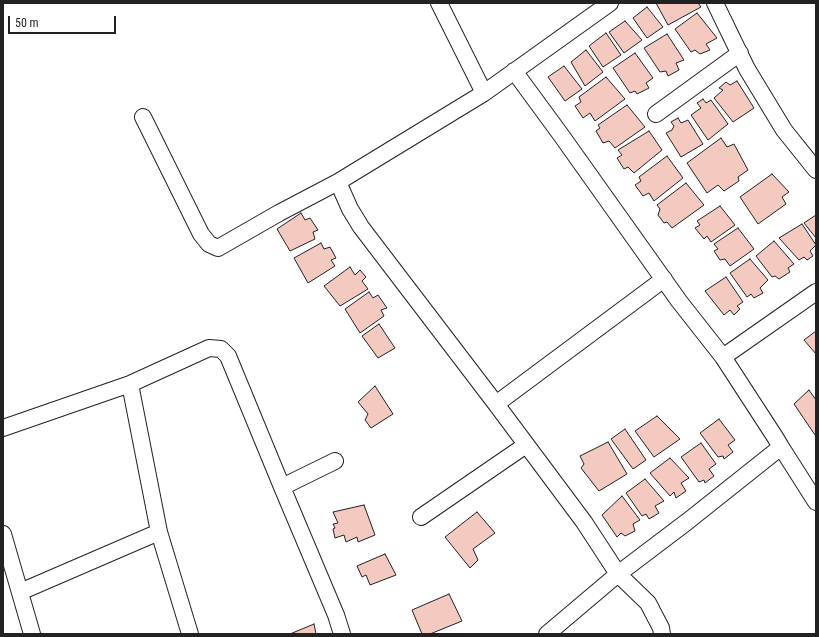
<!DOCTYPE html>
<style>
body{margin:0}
#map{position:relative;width:819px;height:637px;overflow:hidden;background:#fff;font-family:"Roboto Condensed",sans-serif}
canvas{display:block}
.frame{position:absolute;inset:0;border:4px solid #222;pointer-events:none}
.scale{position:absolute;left:8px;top:16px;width:108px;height:18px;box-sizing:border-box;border:2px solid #222;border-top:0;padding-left:5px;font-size:12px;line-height:14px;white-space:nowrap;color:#222;-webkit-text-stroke:3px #fff;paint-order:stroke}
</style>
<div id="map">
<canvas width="819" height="637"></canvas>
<div class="frame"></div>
<div class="scale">50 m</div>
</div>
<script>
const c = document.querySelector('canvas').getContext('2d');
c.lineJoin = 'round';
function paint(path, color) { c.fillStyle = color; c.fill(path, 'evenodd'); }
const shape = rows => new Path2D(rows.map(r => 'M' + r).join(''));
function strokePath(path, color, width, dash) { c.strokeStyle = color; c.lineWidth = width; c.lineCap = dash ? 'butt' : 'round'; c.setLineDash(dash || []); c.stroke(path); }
const building = shape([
 [656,3,698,3,701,7,668,25,656,3],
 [647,7,663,27,647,38,633,18,647,7],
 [697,13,717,38,706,44,710,50,700,54,695,50,691,52,675,29,697,13],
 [625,21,642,40,624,53,609,32,625,21],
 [606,33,621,55,603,67,589,46,606,33],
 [667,34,684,60,676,63,679,70,668,76,666,71,660,72,644,48,667,34],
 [586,50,603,72,585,86,571,62,586,50],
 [635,53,653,78,646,83,649,88,637,94,635,91,630,93,613,68,635,53],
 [564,66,582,89,565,101,548,77,564,66],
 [606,77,625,99,595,121,590,113,583,118,575,106,581,102,579,97,606,77],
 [737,81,754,108,733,122,714,98,723,90,719,88,726,82,730,85,737,81],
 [703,99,706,103,711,100,728,124,708,140,691,115,701,108,697,103,703,99],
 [627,105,645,127,615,148,609,141,603,143,596,131,600,128,598,125,627,105],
 [678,118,681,123,688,120,703,144,681,157,666,133,672,130,674,126,671,122,678,118],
 [649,131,662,150,634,173,628,167,624,169,617,158,622,155,618,150,649,131],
 [721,138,727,147,734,144,748,170,738,177,739,181,724,191,718,185,707,193,687,163,721,138],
 [667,156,683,178,654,201,649,193,643,196,635,185,641,181,639,177,667,156],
 [772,174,789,192,782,197,786,204,758,224,740,197,772,174],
 [686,183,704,205,672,228,667,222,664,223,658,215,660,209,657,205,686,183],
 [720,206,735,225,711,242,707,236,704,239,695,228,700,225,697,221,720,206],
 [301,213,305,220,310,218,318,230,313,232,315,239,290,251,277,229,301,213],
 [816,215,816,238,804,223,816,215],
 [802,224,816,245,810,251,813,256,807,260,804,257,799,260,779,238,802,224],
 [738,228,754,249,730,266,725,259,720,260,714,251,718,249,714,244,738,228],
 [774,241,794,264,788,268,790,272,779,279,775,276,772,277,756,256,774,241],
 [321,243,324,249,330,247,336,258,331,260,335,266,308,283,294,258,321,243],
 [750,259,768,280,760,288,763,293,754,298,751,294,747,297,730,273,750,259],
 [350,267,355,275,360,270,366,277,362,281,368,289,340,306,324,286,350,267],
 [726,277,743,302,737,306,740,309,734,315,730,310,724,315,705,291,726,277],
 [369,292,373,298,378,295,387,308,381,310,384,316,360,333,345,309,369,292],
 [379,324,395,348,378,358,362,336,379,324],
 [816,331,816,354,804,340,816,331],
 [375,386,393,414,371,428,365,420,368,414,358,402,375,386],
 [809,390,816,400,816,434,815,435,794,404,809,390],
 [657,416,680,439,654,457,635,431,657,416],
 [719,419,735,440,728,445,733,452,724,459,723,456,718,457,700,433,719,419],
 [625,429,646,460,633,469,611,439,625,429],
 [608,442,627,474,599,491,581,468,584,464,580,456,608,442],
 [701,443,716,464,709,469,714,476,705,483,704,480,699,482,681,457,701,443],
 [670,458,689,478,681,483,686,491,676,498,674,492,670,496,650,473,670,458],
 [645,479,664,501,655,506,659,513,649,519,646,514,642,516,626,493,645,479],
 [622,496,640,520,633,524,635,531,625,536,621,533,617,537,602,515,622,496],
 [364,505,375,535,358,542,357,537,346,542,344,535,335,538,333,529,335,528,333,524,338,523,333,512,364,505],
 [477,512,495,533,473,549,478,560,470,568,445,537,477,512],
 [385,554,396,575,370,585,366,575,362,577,357,566,385,554],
 [449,594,462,621,430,634,422,634,412,610,449,594],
 [314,624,316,634,290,634,314,624]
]);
paint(building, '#f3c9c0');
strokePath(building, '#222', 1);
const minor = shape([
 [439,3,484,93],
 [610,3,484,93,338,182,350,209,361,227,496,404,584,522,618,574,648,603,661,628,662,634],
 [715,3,747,69,784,130,816,170],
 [514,71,561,135,679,301,723,357,775,437,781,447,816,502],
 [656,114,740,53],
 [143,117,201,234,209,244,218,248,279,213,338,182],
 [723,357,816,292],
 [130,384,159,532,190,634],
 [496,404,664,279],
 [3,428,130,384,209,348,221,349,228,356,282,487,336,615,342,634],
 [282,487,335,461],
 [421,517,526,445],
 [3,534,32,634],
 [20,592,159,532],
 [547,634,618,574,688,521,781,447]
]);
strokePath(minor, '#222', 18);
strokePath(minor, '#fff', 16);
</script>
